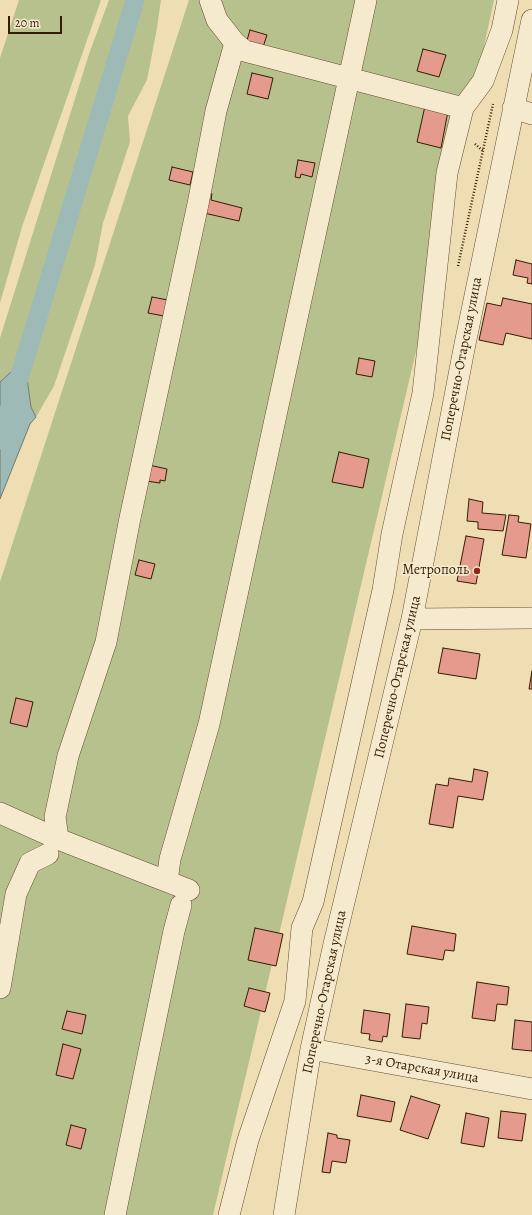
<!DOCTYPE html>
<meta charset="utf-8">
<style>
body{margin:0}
#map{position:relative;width:532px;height:1215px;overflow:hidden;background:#efdeb4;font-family:Alegreya,serif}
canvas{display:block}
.scale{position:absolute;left:8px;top:16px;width:54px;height:18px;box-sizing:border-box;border:2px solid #341c01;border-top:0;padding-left:5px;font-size:12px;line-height:14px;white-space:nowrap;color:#341c01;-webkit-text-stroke:3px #f5eace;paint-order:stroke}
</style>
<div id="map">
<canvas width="532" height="1215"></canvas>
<div class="scale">20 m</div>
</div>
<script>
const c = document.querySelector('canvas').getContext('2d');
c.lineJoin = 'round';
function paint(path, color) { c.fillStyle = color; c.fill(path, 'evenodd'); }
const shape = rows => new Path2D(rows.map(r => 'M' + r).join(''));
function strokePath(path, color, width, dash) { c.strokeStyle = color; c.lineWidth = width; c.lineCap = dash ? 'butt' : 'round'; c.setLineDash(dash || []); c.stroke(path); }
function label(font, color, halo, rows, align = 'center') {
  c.font = font + ' Alegreya,serif'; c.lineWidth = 3.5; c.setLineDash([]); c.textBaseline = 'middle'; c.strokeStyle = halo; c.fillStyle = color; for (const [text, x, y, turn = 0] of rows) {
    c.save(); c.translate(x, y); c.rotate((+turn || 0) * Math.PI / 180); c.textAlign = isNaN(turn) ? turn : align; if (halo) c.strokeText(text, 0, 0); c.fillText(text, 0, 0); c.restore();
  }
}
paint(shape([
 [19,0,101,0,22,227,0,303,0,58],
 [109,0,161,0,157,28,147,80,128,116,130,142,103,223,95,265,54,386,36,417,31,407,27,378,21,364,0,382,0,338,89,54],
 [189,0,494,0,445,228,213,1215,0,1215,0,582]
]), '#b7c18e');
const water = shape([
 [21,363,27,378,31,407,36,417,30,424,0,499,0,382,21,363]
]);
paint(water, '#9dbab7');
strokePath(water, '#737b6e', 1);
strokePath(shape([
 [0,440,135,0]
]), '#9dbab7', 19);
const building = shape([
 [250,30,267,35,262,50,246,44,250,30],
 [423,49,446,55,439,77,417,71,423,49],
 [252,73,273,78,268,99,247,94,252,73],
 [425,106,448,111,441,148,417,142,425,106],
 [298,160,315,163,312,177,301,174,300,178,295,177,298,160],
 [172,167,193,172,190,185,169,180,172,167],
 [209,193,212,194,211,200,242,208,239,221,204,213,209,193],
 [516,260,532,264,532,284,527,283,528,278,513,275,516,260],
 [152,297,168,300,164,316,148,313,152,297],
 [503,298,532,304,532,339,506,333,503,345,479,340,487,303,501,306,503,298],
 [359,358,375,361,372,377,356,374,359,358],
 [339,452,369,459,363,488,332,482,339,452],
 [149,465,167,469,165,481,160,480,160,483,146,481,149,465],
 [469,499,483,502,482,513,506,515,503,531,478,529,478,522,467,521,469,499],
 [509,515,519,516,518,522,531,524,526,558,502,555,509,515],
 [466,536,484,539,476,584,457,581,466,536],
 [139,560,155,564,151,579,135,575,139,560],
 [443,648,480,654,476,679,438,673,443,648],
 [532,671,532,689,529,689,532,671],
 [16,698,33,702,27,727,10,723,16,698],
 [474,769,488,772,483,800,458,796,453,828,429,824,436,784,448,786,449,778,472,782,474,769],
 [412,926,456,934,454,951,445,950,443,960,407,954,412,926],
 [255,928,283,934,276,966,248,960,255,928],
 [477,982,509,987,507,1005,497,1004,495,1021,472,1018,477,982],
 [249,988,270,993,265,1012,244,1006,249,988],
 [406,1004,429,1007,427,1024,422,1023,420,1039,402,1037,406,1004],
 [364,1010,390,1014,387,1037,383,1036,382,1042,369,1040,370,1034,361,1033,364,1010],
 [67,1011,86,1015,82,1034,62,1029,67,1011],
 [515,1020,532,1022,532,1051,512,1049,515,1020],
 [63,1044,81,1049,73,1079,56,1075,63,1044],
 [361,1095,395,1102,391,1122,357,1116,361,1095],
 [411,1096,440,1105,428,1139,400,1130,411,1096],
 [501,1111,526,1114,522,1141,498,1138,501,1111],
 [466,1113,489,1118,484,1147,461,1143,466,1113],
 [71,1125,86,1129,81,1149,66,1145,71,1125],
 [328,1133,337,1135,337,1138,350,1140,346,1163,332,1161,330,1173,322,1172,328,1133]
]);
paint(building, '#e49b8e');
strokePath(building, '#341c01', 1);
const minor = shape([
 [210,0,217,20,235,43,245,51,463,108],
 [513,108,532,114],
 [412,619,532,618],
 [0,813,58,839,189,890],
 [58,839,55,817,68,756,106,642,130,518,198,204,216,111,235,43],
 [167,881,170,859,209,724,366,0],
 [0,988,16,894,30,863,48,854],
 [311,1049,532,1089],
 [115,1215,174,931,181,905],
 [229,1215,248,1140,295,1001,302,928,313,902,383,590,392,534,423,393,447,173,463,108,483,81,502,30,508,0],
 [284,1215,311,1049,334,944,412,619,464,349,532,20]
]);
strokePath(minor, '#634c2e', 22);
strokePath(shape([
 [475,144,483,151],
 [458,266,493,104]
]), '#341c01', 2.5, [1, 2]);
strokePath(minor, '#f5eace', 21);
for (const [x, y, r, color] of [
 [477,571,4,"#8f2418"]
]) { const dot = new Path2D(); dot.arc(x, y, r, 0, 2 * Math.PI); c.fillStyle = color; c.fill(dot); strokePath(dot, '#f5eace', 1.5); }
label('14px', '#341c01', '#f5eace', [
 ["Поперечно-Отарская улица",462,359,-79],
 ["Поперечно-Отарская улица",398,677,-77],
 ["Поперечно-Отарская улица",325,992,-78],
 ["3-я Отарская улица",422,1069,10]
]);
label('14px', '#341c01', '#f5eace', [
 ["Метрополь",469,571]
], 'right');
</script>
